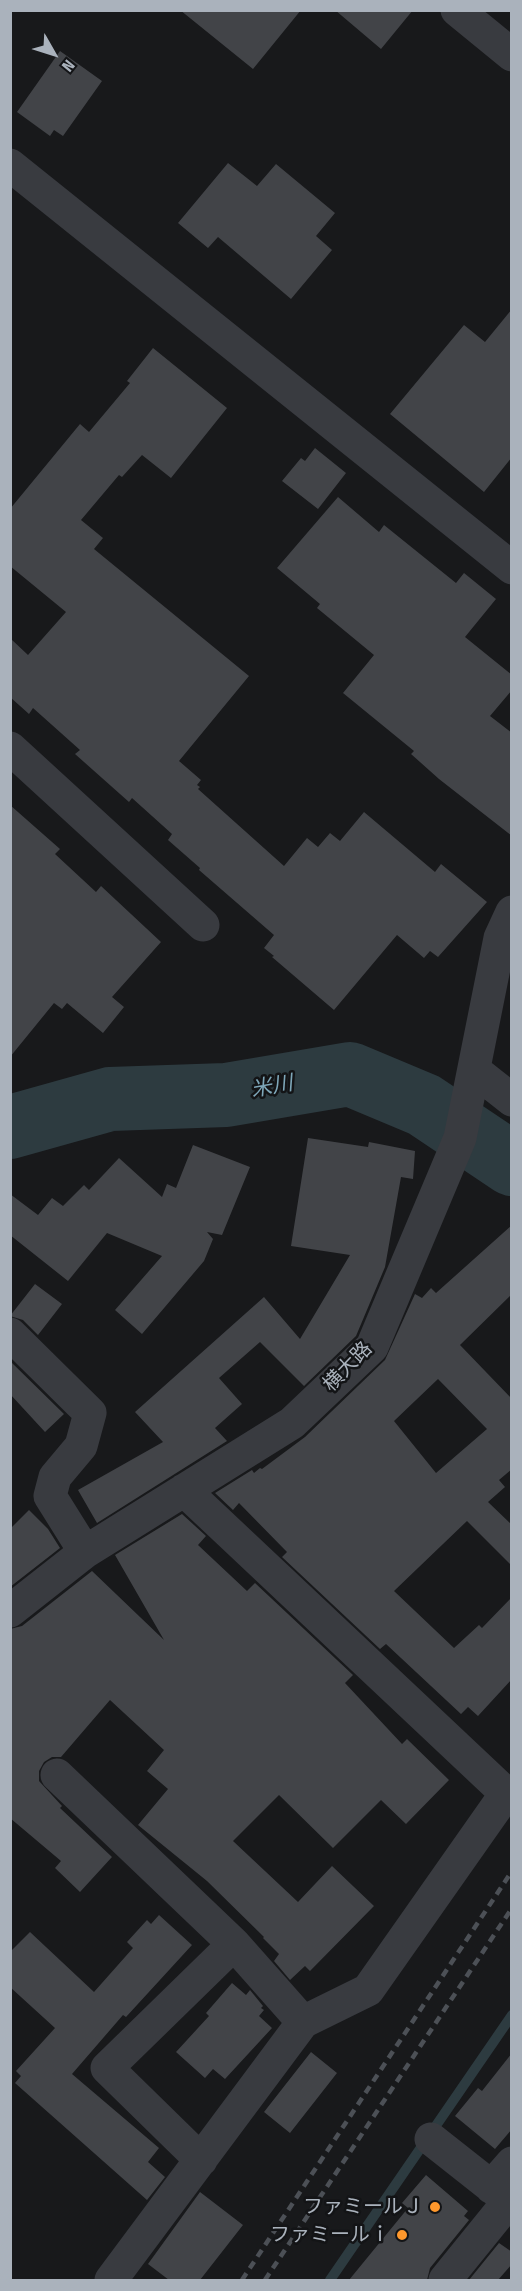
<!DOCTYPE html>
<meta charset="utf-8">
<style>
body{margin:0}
#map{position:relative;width:522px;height:2291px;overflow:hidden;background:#18191b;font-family:"Fira Sans Condensed",sans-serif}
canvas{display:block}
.frame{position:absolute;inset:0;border:12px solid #aab2bc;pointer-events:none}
.north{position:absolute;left:24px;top:24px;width:60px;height:60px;-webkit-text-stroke:4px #131416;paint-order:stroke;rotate:129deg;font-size:16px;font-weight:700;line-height:24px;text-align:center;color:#aab2bc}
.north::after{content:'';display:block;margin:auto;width:21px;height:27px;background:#aab2bc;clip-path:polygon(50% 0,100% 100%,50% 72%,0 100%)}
</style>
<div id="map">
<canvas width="522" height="2291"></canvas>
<div class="frame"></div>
<div class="north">N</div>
</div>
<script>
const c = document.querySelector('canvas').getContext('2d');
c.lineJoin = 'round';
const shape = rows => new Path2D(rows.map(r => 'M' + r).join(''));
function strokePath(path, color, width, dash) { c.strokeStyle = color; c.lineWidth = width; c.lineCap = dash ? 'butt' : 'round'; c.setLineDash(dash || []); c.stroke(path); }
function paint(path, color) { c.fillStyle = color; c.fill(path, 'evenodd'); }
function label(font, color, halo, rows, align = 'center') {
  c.font = font + ' "Fira Sans Condensed","Noto Sans JP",sans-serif'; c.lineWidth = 5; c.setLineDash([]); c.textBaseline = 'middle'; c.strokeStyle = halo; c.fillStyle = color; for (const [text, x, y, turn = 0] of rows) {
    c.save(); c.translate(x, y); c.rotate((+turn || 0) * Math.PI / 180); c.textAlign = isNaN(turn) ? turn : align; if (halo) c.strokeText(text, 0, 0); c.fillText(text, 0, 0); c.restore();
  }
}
strokePath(shape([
 [330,2280,512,2015]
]), '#2d3b40', 10);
strokePath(shape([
 [10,1127,110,1099,226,1095,350,1074,424,1105,512,1164]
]), '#2d3b40', 64);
paint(shape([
 [180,10,301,10,253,69],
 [335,10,413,10,381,49],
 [60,51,102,81,63,136,54,130,50,136,17,112],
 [228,163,257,186,276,164,335,213,316,236,332,250,291,299,218,237,208,248,178,223],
 [512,309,512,457,484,492,390,414,464,325,485,342],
 [153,348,227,408,171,478,142,455,122,477,119,475,81,520,103,538,94,549,249,676,179,761,201,780,197,785,200,787,198,789,284,866,307,838,318,847,330,833,340,841,364,812,435,872,441,864,487,902,438,957,430,951,424,958,397,935,334,1010,272,957,274,956,264,948,274,935,199,870,200,868,168,840,172,834,132,798,129,802,75,754,80,750,33,708,29,714,10,697,10,638,28,655,66,612,10,566,10,509,80,424,89,432,130,383,127,381],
 [315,448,346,473,318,509,282,481,301,458,305,461],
 [338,497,379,532,384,525,456,583,464,573,496,599,465,637,512,675,512,690,490,716,512,733,512,836,439,779,411,754,414,751,343,693,374,655,317,608,320,604,277,568],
 [10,805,60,849,55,854,96,892,101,886,161,942,112,997,124,1007,103,1033,67,1003,62,1009,54,1003,10,1057],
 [308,1138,368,1147,369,1142,415,1151,413,1179,401,1177,385,1267,356,1336,304,1386,260,1342,219,1378,242,1404,215,1428,227,1441,97,1523,78,1490,163,1442,135,1412,264,1297,300,1339,350,1255,291,1246],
 [193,1145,250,1167,222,1235,207,1232,213,1239,204,1261,142,1334,115,1310,162,1256,107,1233,68,1281,10,1235,10,1194,38,1215,52,1198,63,1206,84,1185,89,1190,119,1158,162,1197,167,1184,176,1188],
 [512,1225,512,1294,460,1345,512,1399,512,1469,499,1480,505,1487,488,1502,512,1525,512,1566,467,1521,394,1591,454,1648,479,1625,482,1628,512,1597,512,1679,478,1716,468,1707,461,1714,386,1644,380,1649,282,1557,287,1552,239,1503,233,1510,215,1493,252,1470,254,1473,260,1468,262,1469,305,1437,385,1360,415,1294,422,1298,431,1288,436,1293],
 [438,1379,487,1429,436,1473,394,1421],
 [35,1284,62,1304,38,1335,23,1320,10,1316],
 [10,1361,64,1414,45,1432,10,1394],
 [29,1510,48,1529,60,1548,10,1587,10,1529],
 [182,1514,206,1536,198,1545,247,1591,255,1583,353,1675,345,1683,402,1744,407,1739,449,1780,406,1824,381,1800,333,1848,279,1795,233,1841,298,1902,332,1866,374,1906,310,1971,305,1966,290,1980,274,1961,279,1954,263,1938,264,1937,207,1881,138,1825,168,1789,147,1771,164,1750,110,1700,61,1757,52,1757,44,1762,39,1771,39,1781,62,1806,60,1808,112,1857,80,1892,55,1868,61,1861,10,1818,10,1629,22,1626,92,1571,164,1640,115,1555],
 [159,1915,192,1945,126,2017,123,2015,72,2074,159,2148,148,2162,165,2177,147,2200,15,2083,21,2076,16,2071,55,2028,10,1987,10,1952,30,1932,94,1992,133,1948,127,1942,147,1920,151,1924],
 [232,1983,246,1995,250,1990,263,2006,261,2008,264,2010,259,2016,272,2028,225,2079,213,2069,205,2078,176,2052,209,2016,206,2013],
 [311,2052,337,2073,290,2133,264,2112],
 [512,2053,512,2129,495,2149,455,2116,478,2088,482,2091],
 [426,2175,468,2211,464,2216,469,2220,430,2268,427,2280,349,2280,408,2208,402,2203],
 [200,2192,243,2225,200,2280,169,2280,148,2264],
 [499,2243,512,2252,512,2264,498,2280,469,2280]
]), '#424448');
strokePath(shape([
 [457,10,512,55],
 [10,165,512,568],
 [10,748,203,925],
 [474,1070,512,1100],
 [10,1334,90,1413,81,1446,55,1477,50,1496,85,1552],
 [184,1490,512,1799],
 [10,1611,85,1552,292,1423,372,1347,460,1138,500,938,512,912],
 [57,1775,234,1944],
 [431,2139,512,2203],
 [201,2160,107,2068,234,1944,303,2022],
 [491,2187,512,2163],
 [111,2280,303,2022,368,1990,505,1795],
 [445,2280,509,2201]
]), '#393b40', 33);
strokePath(shape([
 [242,2280,512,1871],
 [265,2280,512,1908]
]), '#4c5056', 4.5, [8, 6]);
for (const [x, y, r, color] of [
 [435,2207,6,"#ff982c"],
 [402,2235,6,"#ff982c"]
]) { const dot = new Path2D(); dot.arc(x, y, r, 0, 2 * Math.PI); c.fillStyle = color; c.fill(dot); strokePath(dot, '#131416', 2); }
label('20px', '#aab2bc', '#131416', [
 ["横大路",348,1367,-46]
]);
label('20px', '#aab2bc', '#131416', [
 ["ファミールＪ",423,2207],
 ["ファミールｉ",390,2235]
], 'right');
label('italic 21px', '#7ea7b9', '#131416', [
 ["米川",272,1087,-10]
]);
</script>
